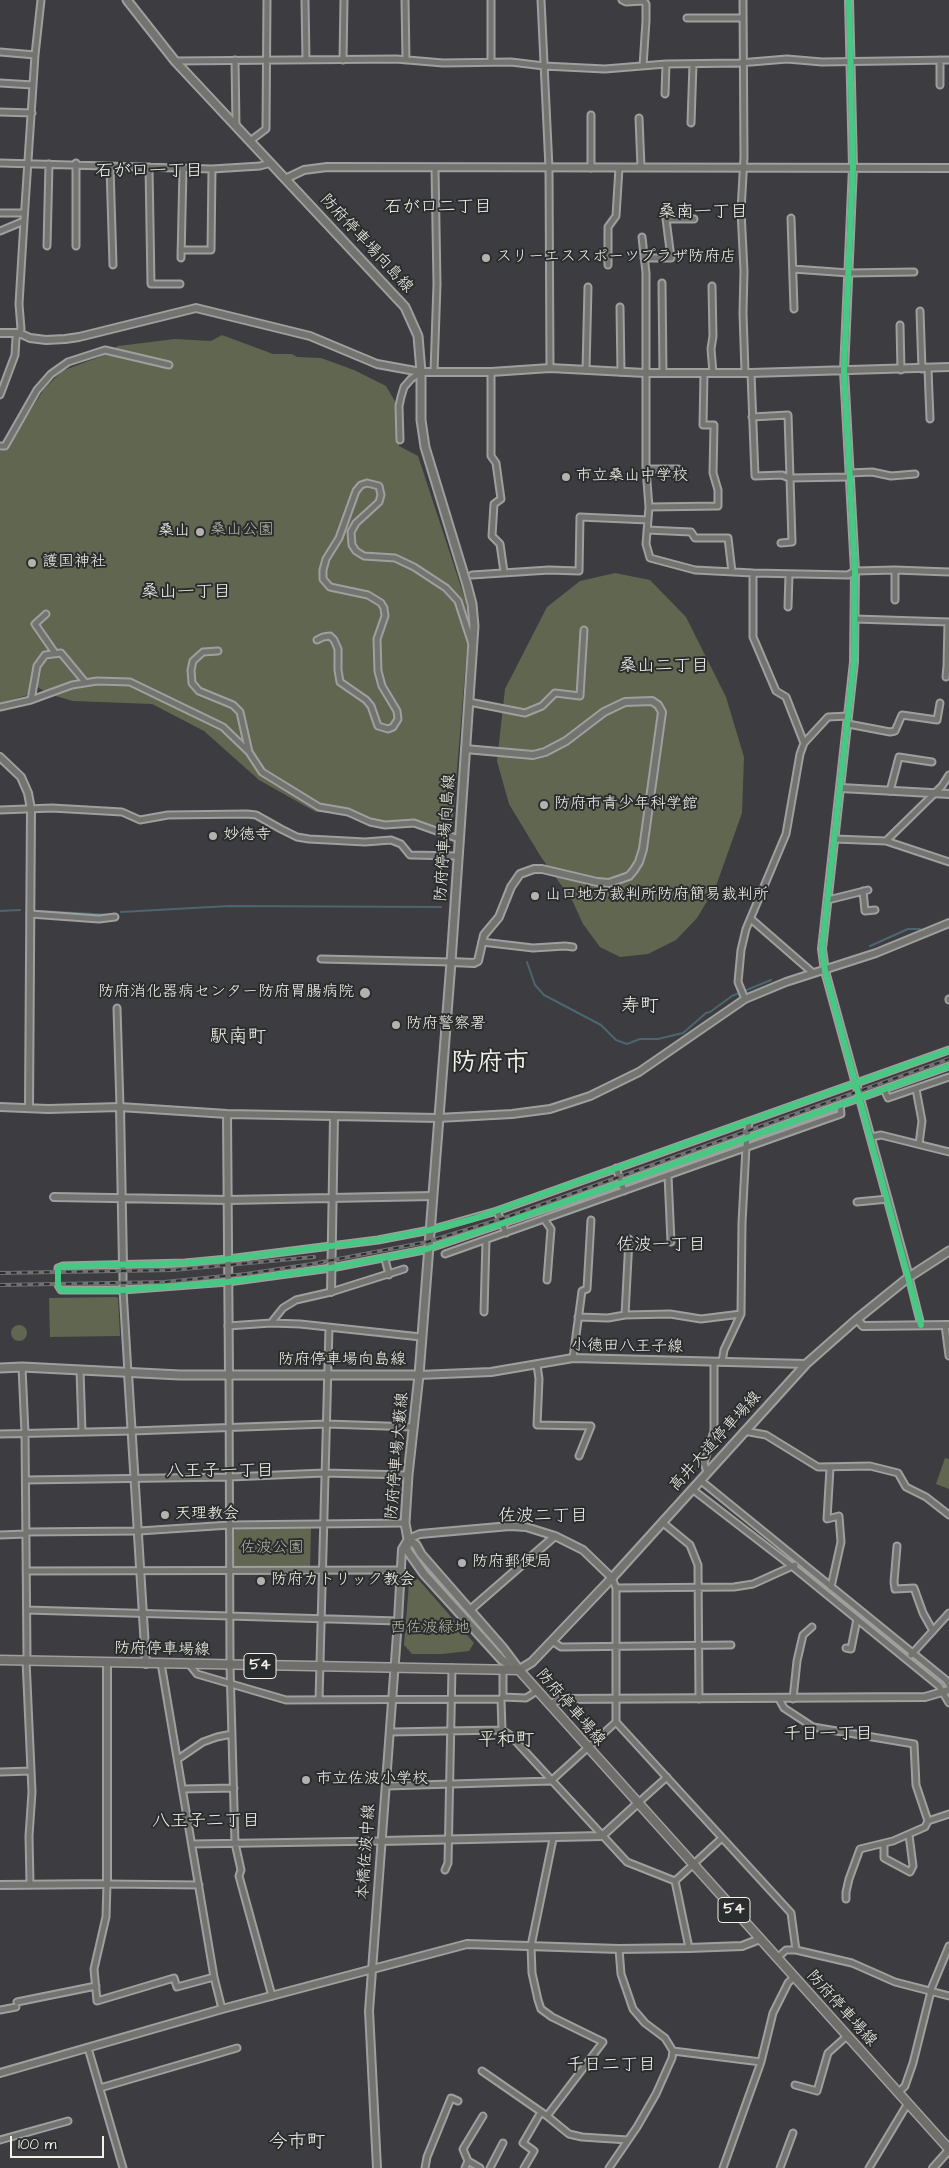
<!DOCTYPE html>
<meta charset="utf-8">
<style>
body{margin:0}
#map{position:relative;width:949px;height:2168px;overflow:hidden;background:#3d3d41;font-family:"Architects Daughter",sans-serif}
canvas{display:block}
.scale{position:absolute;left:10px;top:2136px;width:94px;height:22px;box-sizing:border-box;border:2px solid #f4f1e8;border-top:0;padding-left:6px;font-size:15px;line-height:18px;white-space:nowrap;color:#f4f1e8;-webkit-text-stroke:4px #2a2d2e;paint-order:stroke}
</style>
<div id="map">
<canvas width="949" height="2168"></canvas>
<div class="scale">100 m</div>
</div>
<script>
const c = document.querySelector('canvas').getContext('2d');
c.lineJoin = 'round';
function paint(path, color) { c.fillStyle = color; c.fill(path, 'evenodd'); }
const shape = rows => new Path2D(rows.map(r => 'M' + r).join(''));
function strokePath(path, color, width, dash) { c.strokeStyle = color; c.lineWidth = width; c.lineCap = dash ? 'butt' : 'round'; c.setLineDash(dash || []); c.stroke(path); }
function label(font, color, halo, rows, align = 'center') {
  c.font = font + ' "Architects Daughter","Klee One",sans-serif'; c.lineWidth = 4; c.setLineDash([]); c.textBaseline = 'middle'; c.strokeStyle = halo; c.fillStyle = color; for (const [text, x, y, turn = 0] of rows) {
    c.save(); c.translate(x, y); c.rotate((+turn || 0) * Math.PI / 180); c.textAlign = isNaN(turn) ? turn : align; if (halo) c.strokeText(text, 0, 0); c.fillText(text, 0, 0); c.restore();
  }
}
paint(shape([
 [222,335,273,354,292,354,297,357,321,358,354,370,386,386,396,403,399,446,418,456,466,602,469,625,452,829,410,820,381,823,362,814,316,812,259,780,204,731,152,704,73,701,49,694,31,683,28,695,0,703,0,451,7,448,44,389,62,371,99,357,118,346,175,339,211,341],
 [615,573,650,580,686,617,726,697,744,757,742,813,716,886,697,918,676,940,648,954,620,957,600,947,583,924,572,900,541,857,509,804,497,761,505,689,547,607,580,581],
 [116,1297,118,1298,120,1336,50,1337,49,1298],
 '11 1333a8 8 0 1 1 16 0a8 8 0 1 1-16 0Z',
 [945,1458,949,1459,949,1489,936,1484],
 [311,1528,310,1569,236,1569,234,1567,233,1531,236,1529],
 [418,1579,474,1643,469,1651,442,1654,412,1654,404,1645,409,1583]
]), '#60664f');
strokePath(shape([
 [0,911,20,910],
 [39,911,112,915],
 [121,912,229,906,441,907],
 [870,946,908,929,920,929],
 [527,962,535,985,544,995,601,1025,616,1040,627,1044,640,1039,658,1039,683,1033,706,1013,710,1012,732,996,771,980]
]), '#4c666e', 2);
strokePath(shape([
 [58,1271,58,1285]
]), '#58585a', 5, [5, 2.5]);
const minor = shape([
 [305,0,306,60],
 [405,0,406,60],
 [491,0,491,62],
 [541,0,549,168,550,368],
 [622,0,626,2,643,1],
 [643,0,646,4,646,21,643,66],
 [743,0,744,157,741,211,744,271,743,313,745,372],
 [687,18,743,18],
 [0,52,35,55],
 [235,60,236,126],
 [343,60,344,0],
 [175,61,396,59,443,63,511,62,544,66,605,69,666,64,739,63,787,59,822,62,949,60],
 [0,83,33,85],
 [940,85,940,60],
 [665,94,666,64],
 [0,112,32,113],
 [591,115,591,168],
 [639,118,641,167],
 [691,123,693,64],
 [250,141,266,129,267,0],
 [0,163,212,169,260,166,271,163],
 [76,163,76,246],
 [110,166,113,265],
 [149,167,151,284,180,284],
 [0,213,24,213],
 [791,218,794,309],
 [0,231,24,221],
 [642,237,646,273,646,469,649,507,646,544,650,558,695,570,753,573],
 [47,246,49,164],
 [181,250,211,250,212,169],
 [181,258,183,169],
 [644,258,671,258,666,219,694,219],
 [608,265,608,227,616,216,619,168],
 [793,269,849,273,914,272],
 [662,283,663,373],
 [712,286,713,336,711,349,713,373],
 [620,307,621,372],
 [920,311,922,369],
 [900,325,901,370],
 [928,369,930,419],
 [586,370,588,287],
 [434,372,437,284,435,168],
 [491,372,491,456,496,463,501,499,494,504,492,536,500,544,504,572],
 [751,373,755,476,782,475,789,478,850,477],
 [0,395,15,355,16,338,21,329,19,304,24,221,35,55,41,0],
 [752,417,788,415,792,542,781,543],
 [400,440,399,406,401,397,404,387,411,379,421,372],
 [0,446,5,446,37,390,51,374,68,362,105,350,169,365],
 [646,469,678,469],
 [850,473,872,472,891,476,915,474],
 [649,507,718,506,718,490,713,473,714,425,703,425,704,373],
 [647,530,691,532,695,538,728,538,732,572],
 [472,575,549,570,579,571,580,517,648,520],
 [895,600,895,570],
 [788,607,789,575],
 [46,614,35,624,55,653],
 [855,619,949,622],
 [948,622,947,666,949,666],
 [317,640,323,637,330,636,334,640,338,649,338,670,340,682,366,700,371,706,378,726,388,729,393,727,398,719,397,711,382,686,378,671,377,639,385,616,384,608,381,603,368,595,330,587,323,579,323,570,326,559,339,538,356,491,361,485,367,483,379,486,381,495,379,502,356,523,351,532,352,545,356,551,364,556,395,558,414,567,446,588,458,601,472,644],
 [218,651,203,652,193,661,191,670,192,683,199,691,233,705,240,712,249,752],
 [946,677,947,666],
 [31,700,37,666,45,655,61,653,85,682],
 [469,702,525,713,542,706,555,693,580,696,584,630],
 [0,707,31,700,72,685,97,681,130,682,223,727,249,752,262,772,319,807,348,812,370,822,385,825,414,823,459,839],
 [848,724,890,732,895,731,902,715,937,720,940,703],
 [804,743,786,697,776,691,753,637,753,573,848,575,855,571,895,570,949,572],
 [890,791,899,757,932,762],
 [0,810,52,808,122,812,140,820,168,815,247,814,256,815,281,829,297,837,309,839,365,842,391,840,401,844,410,855,458,856],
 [835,839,886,841,949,862],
 [886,841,942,786,949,775],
 [863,891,865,911,875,910],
 [828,900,868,890],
 [30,914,99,919,115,917],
 [751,919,813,973],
 [482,942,533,948,565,946,573,947],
 [321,959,451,962],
 [745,999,738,982,741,950,746,929,786,834,800,754,804,743,828,717,848,716],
 [949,999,949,1000],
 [117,1008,120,1107],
 [884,1089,888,1098,949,1077],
 [916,1089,922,1121,919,1144],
 [871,1137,881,1135,949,1152],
 [616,1168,624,1191],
 [668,1175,671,1242],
 [857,1202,888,1199],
 [497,1211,506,1233],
 [544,1219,551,1229,547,1280],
 [445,1254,841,1114,840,1105],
 [385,1259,389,1275],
 [123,1265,123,1290,128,1373],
 [58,1271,58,1268,63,1266,185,1263,228,1259,378,1240,430,1230,497,1211,949,1050],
 [909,1277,921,1325],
 [58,1285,61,1290,123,1290,228,1282,331,1268,424,1250,621,1183,949,1066],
 [484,1312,486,1240],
 [625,1315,629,1239],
 [578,1317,608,1318,625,1315,670,1314,701,1319,741,1314],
 [271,1323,283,1308,296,1300,331,1292,404,1269],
 [945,1325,949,1356],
 [228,1326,271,1323,300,1324,421,1337],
 [573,1358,582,1291,587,1289,591,1220],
 [722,1362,724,1350,741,1314,742,1223,746,1147,749,1121],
 [537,1365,539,1379,537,1425,591,1426,579,1456],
 [22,1367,25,1433,27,1656],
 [80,1370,82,1432],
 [229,1375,230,1666,235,1843,241,1870,239,1876,272,1996],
 [744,1431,766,1435,818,1467,870,1466,898,1473,906,1487,926,1497,949,1515],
 [0,1434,132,1431,327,1424,413,1427],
 [830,1468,827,1519,839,1516,841,1542,831,1587],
 [707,1472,704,1463,714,1431,714,1362],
 [26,1480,230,1477,324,1473,408,1475],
 [700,1480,946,1680,949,1685],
 [692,1489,793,1567,939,1686,949,1703],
 [662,1522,690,1545,698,1565,699,1699],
 [26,1532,139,1531,230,1525,405,1523],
 [0,1535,26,1534],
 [897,1546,894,1582,895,1589,914,1588,923,1613,933,1631],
 [26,1571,402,1570],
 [612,1578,616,1588,734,1587,753,1584,795,1565],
 [616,1588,616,1722,791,1913,796,1950],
 [27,1610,398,1621],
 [552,1641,561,1647,731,1645],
 [846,1648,851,1649,857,1619],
 [911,1655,949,1613],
 [26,1660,32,1792,29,1836,30,1883],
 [161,1663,214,1977,222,2009],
 [189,1664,197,1674,286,1700,501,1699,503,1697,526,1698,537,1691],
 [503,1670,503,1697],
 [501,1699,502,1730],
 [779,1699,784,1708,813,1727,914,1744,916,1785,928,1821,925,1827,893,1841,860,1849,849,1879,846,1892,846,1899],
 [793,1699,797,1661,803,1635,812,1627],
 [319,1700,329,1328],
 [390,1732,502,1730,510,1735,627,1862,675,1881],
 [178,1759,203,1742,217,1737,232,1734],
 [0,1772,31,1771],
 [386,1786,551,1781,616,1722],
 [183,1789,234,1788],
 [638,1803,667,1777],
 [928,1821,949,1814],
 [192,1844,381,1841],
 [884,1844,884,1858,910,1872,913,1866,909,1835],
 [445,1870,448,1863,452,1668],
 [675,1881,689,1948],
 [675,1881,722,1838],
 [199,1885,107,1884,106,1917,94,1969,97,2001,174,1978,177,1987,214,1977],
 [777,1958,786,1950,796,1950,852,1963,895,1982,949,1996],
 [17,2002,96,1986],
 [0,2010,16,2007],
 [88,2048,123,2168],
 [673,2051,761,2062],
 [482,2071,547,2116,569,2134,582,2137,628,2140],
 [795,2085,817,2091,828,2053,847,2036],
 [100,2088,237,2048],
 [898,2093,905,2086,913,2063,932,1987,949,1946],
 [547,2116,603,2042,552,2017,541,2009,538,2000,532,1973,531,1946,553,1839],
 [0,2140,68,2121],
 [425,2168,427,2157,451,2098,458,2101],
 [465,2168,468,2161],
 [480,2168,468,2161,463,2149,483,2116],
 [490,2168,503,2143],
 [524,2168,534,2151,523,2143,541,2112],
 [609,2168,637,2127,656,2094,672,2058,673,2051,665,2038,645,2023,633,2009,621,1974,619,1949],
 [723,2168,761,2062,773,2013,788,1983,794,1977],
 [780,2168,793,2133],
 [869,2168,908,2103]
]);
const tertiary = shape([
 [849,0,853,167,844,371,855,571,854,662,822,949,825,971,909,1277],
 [285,179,304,170,327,167,949,168],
 [0,333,19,333,30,338,46,340,65,339,79,337,196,308,310,336,377,364,421,372,491,372,550,368,645,373,751,373,949,367],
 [0,757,21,777,28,793,31,809,29,1108],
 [841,788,949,794],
 [451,962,474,963,478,961,484,935,499,917,511,887,520,874,534,869,542,869,597,882,609,883,629,876,634,870,639,862,643,849,662,712,658,705,652,701,625,702,604,712,566,741,545,752,533,755,465,749],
 [0,1107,48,1109,120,1107,227,1114,438,1118,512,1114,550,1109,590,1096,639,1072,745,999,786,982,876,953,949,923],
 [120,1107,123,1265],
 [227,1114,229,1375],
 [54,1197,228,1200,433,1196],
 [331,1292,334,1117],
 [857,1319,863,1326,949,1325],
 [128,1373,146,1664],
 [419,1375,491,1372,573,1358,806,1364],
 [470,1610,555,1536],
 [550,1705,559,1699,925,1697,949,1690],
 [381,1841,602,1836,638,1803],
 [0,1885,107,1884,107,1663],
 [0,2073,222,2009,467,1944,619,1949,689,1948,742,1946,760,1939],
 [377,2168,369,2011,398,1621,402,1549,408,1539,420,1534,510,1526,526,1527,555,1536,583,1550,612,1578],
 [933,2168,949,2150]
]);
const secondary = shape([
 [127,0,175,61,405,307,418,336,421,372,421,420,425,447,467,585,472,604,474,626,451,962,419,1375,408,1475,405,1523,408,1539,407,1550,424,1574,502,1660,519,1670],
 [0,1368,22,1367,180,1375,419,1375],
 [408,1539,416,1545,421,1554,503,1648,518,1668],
 [519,1670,532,1662,612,1578,806,1364,857,1319,909,1277,949,1251]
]);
const primary = shape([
 [0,1660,519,1670,949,2149]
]);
strokePath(minor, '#9f9f9f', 9);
strokePath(tertiary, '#9f9f9f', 10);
strokePath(secondary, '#9f9f9f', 11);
strokePath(primary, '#9f9f9f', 11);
strokePath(minor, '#737370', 5);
strokePath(tertiary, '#737370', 6);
strokePath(secondary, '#737370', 7);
strokePath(primary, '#6f6e6a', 8);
const rail = shape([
 [0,1273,173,1270,314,1257],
 [0,1285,164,1282,246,1274,312,1264,427,1242,504,1218,949,1059]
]);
strokePath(rail, '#717171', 4);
strokePath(rail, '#2a2d2e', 2, [5.5]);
strokePath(shape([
 [849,0,853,167,844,371,855,571,854,662,822,949,825,971,921,1325],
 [949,1050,473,1219,430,1230,378,1240,228,1259,185,1263,63,1266,58,1268,58,1285,61,1290,123,1290,228,1282,331,1268,424,1250,621,1183,949,1066]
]), '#46c982', 6);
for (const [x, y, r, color] of [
 [486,258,5,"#b4b2ae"],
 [566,477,5,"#b4b2ae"],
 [200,532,5,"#b4b2ae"],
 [32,563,5,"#b4b2ae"],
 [544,805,5,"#b4b2ae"],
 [213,836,5,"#b4b2ae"],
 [535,896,5,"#b4b2ae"],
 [365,993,6,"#b4b2ae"],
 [396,1025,5,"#b4b2ae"],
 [165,1515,5,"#b4b2ae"],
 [462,1563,5,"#b4b2ae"],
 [261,1581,5,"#b4b2ae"],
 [306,1780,5,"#b4b2ae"]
]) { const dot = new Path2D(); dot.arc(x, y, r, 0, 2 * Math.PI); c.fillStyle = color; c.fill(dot); strokePath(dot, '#2a2d2e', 2); }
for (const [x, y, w] of [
 [260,1666,32],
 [734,1910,32]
]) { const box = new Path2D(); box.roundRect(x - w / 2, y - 12.5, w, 25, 4); c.fillStyle = '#2a2d2e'; c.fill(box); strokePath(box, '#f4f1e8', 1); }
label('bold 15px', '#f4f1e8', null, [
 ["54",260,1666],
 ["54",734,1910]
]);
label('16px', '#f4f1e8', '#2a2d2e', [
 ["防府停車場向島線",366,244,47],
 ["防府停車場向島線",446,838,-86],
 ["小徳田八王子線",627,1347,1],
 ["防府停車場向島線",342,1361],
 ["高井大道停車場線",716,1442,-48],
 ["防府停車場大藪線",398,1456,-85],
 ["防府停車場線",162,1650,1],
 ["防府停車場線",570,1708,49],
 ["本橋佐波中線",367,1852,-86],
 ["防府停車場線",841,2009,48]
]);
label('16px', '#f4f1e8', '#2a2d2e', [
 ["スリーエススポーツプラザ防府店",496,258],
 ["市立桑山中学校",576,477],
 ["桑山",190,532,"right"],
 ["護国神社",42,563],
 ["防府市青少年科学館",554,805],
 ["妙徳寺",223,836],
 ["山口地方裁判所防府簡易裁判所",545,896],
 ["防府消化器病センター防府胃腸病院",354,993,"right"],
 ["防府警察署",406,1025],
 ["天理教会",175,1515],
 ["防府郵便局",472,1563],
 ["防府カトリック教会",271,1581],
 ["市立佐波小学校",316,1780]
], 'left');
label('16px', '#b4b5a4', '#2a2d2e', [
 ["桑山公園",242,531],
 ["佐波公園",272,1549],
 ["西佐波緑地",430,1629]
]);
label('18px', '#f4f1e8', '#2a2d2e', [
 ["石が口一丁目",149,172],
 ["石が口二丁目",438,208],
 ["桑南一丁目",703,213],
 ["桑山一丁目",186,593],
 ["桑山二丁目",664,667],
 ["佐波一丁目",661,1246],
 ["八王子一丁目",220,1472],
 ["佐波二丁目",543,1517],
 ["千日一丁目",828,1735],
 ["八王子二丁目",206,1822],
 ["千日二丁目",611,2066]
]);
label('19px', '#f4f1e8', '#2a2d2e', [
 ["寿町",640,1007],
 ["駅南町",238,1038],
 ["平和町",506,1741],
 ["今市町",297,2143]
]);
label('bold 26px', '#f4f1e8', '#2a2d2e', [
 ["防府市",490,1065]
]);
</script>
